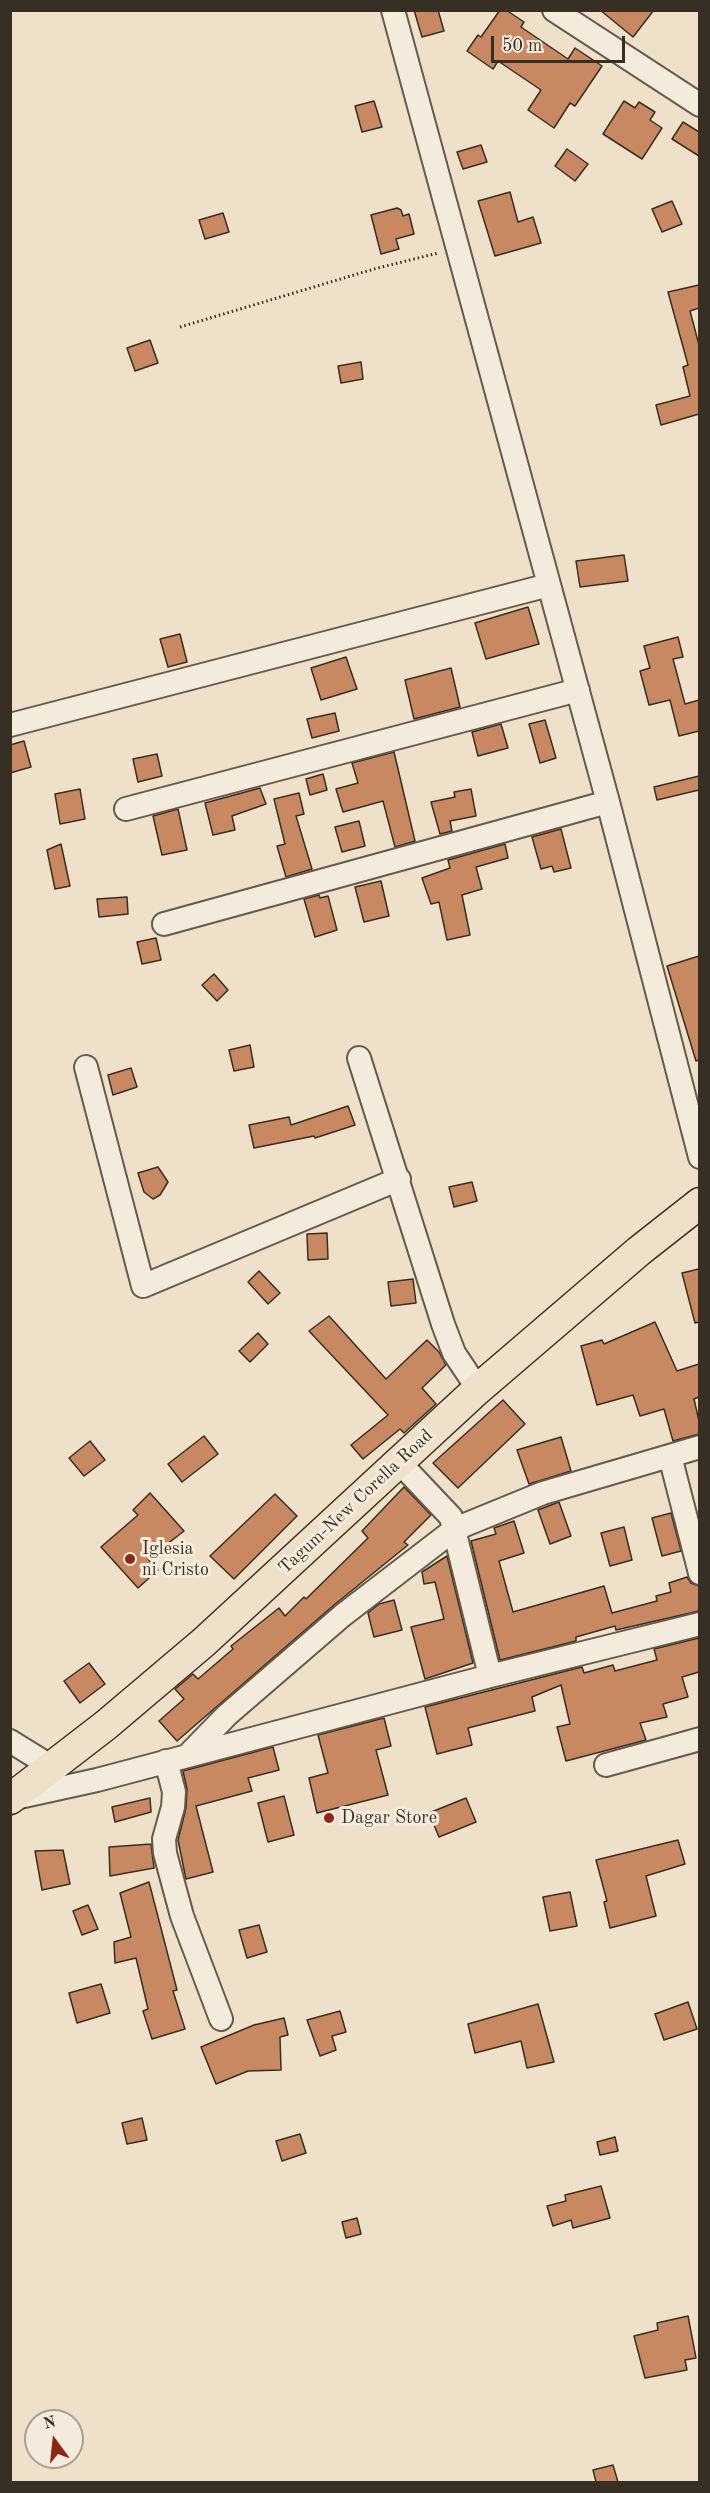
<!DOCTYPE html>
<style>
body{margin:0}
#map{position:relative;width:710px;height:2493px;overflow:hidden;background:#efe0c9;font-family:"Old Standard TT",serif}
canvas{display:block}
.frame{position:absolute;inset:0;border:12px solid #372f23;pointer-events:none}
.north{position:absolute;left:24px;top:2409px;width:60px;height:60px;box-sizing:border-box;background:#f5ebdc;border:2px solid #a9a092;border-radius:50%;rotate:345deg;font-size:16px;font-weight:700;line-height:24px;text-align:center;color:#372f23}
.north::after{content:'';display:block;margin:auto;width:21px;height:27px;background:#8f2418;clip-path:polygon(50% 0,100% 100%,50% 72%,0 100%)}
.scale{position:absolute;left:491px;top:36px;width:134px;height:27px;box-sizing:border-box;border:3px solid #372f23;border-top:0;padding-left:8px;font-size:18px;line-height:21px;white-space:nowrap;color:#372f23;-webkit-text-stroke:4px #f5ebdc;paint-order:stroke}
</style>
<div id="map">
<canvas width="710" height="2493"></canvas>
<div class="frame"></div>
<div class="north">N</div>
<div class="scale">50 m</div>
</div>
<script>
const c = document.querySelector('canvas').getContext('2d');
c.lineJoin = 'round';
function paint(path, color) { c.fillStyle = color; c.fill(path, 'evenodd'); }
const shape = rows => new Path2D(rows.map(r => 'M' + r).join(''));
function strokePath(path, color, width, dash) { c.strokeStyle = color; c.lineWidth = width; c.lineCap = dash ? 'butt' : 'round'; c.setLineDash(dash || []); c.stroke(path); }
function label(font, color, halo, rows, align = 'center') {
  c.font = font + ' "Old Standard TT",serif'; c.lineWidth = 6; c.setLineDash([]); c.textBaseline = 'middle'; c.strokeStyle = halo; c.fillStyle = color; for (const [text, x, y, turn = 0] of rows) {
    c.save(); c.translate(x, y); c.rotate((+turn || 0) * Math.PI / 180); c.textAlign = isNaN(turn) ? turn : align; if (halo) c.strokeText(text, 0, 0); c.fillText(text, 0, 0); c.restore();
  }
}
const building = shape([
 [414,10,438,10,444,31,422,37,414,10],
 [500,10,506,10,524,22,521,27,568,59,575,48,602,66,575,106,570,103,554,128,528,110,541,90,498,61,493,69,467,51,478,35,481,37,500,10],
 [600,10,654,10,633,37,600,10],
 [374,101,382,127,362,132,355,106,374,101],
 [624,101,635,108,639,102,655,112,650,120,662,128,642,159,603,134,624,101],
 [683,122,699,132,699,156,672,139,683,122],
 [481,145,487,162,463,169,457,152,481,145],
 [567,149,588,164,575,181,555,166,567,149],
 [510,192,518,222,533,217,541,243,495,256,478,201,510,192],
 [672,201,682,224,662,232,652,209,672,201],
 [397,208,401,210,403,216,409,214,414,234,396,239,399,249,381,254,371,215,397,208],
 [223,213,229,232,205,239,199,220,223,213],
 [699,285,699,308,690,311,699,345,699,414,661,425,656,405,690,396,683,367,688,365,668,292,699,285],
 [150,340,158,363,135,371,127,348,150,340],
 [361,362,363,379,341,383,338,366,361,362],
 [624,555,628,581,580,587,576,561,624,555],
 [528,607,539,644,486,659,475,623,528,607],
 [180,634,187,662,168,667,160,639,180,634],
 [678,637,683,657,673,659,685,704,699,700,699,731,679,736,670,700,649,705,640,671,650,668,644,646,678,637],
 [346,657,357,689,321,700,311,668,346,657],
 [451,668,460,707,414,719,405,680,451,668],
 [335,713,339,731,312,738,307,719,335,713],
 [545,720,556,758,540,763,529,724,545,720],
 [501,724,508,748,478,756,472,732,501,724],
 [24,741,31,767,10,773,10,745,24,741],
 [394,752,415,841,395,847,383,801,343,812,336,789,358,783,352,763,394,752],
 [157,754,162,776,138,782,133,759,157,754],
 [323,774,327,790,310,795,306,779,323,774],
 [699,776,699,790,657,800,654,787,699,776],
 [260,788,266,804,232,816,235,830,213,835,205,803,260,788],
 [80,789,85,819,60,824,55,794,80,789],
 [471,789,476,816,450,821,452,831,440,834,431,802,455,797,454,792,471,789],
 [299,793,304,814,296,816,312,869,286,877,277,846,285,844,274,799,299,793],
 [178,809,187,850,162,855,153,816,178,809],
 [359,821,365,846,342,852,335,827,359,821],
 [561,829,571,868,554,872,552,866,541,869,532,837,561,829],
 [61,844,70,886,55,889,47,850,61,844],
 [505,844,508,858,476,867,482,889,462,895,470,935,447,940,439,902,431,904,422,878,450,868,448,860,505,844],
 [381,881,389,916,364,922,355,887,381,881],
 [319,895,320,898,328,896,337,930,315,937,304,899,319,895],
 [127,897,128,914,99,917,97,899,127,897],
 [156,938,161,960,142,964,137,942,156,938],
 [699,956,699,1060,696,1061,667,966,699,956],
 [214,974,228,990,217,1001,202,985,214,974],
 [250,1045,254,1067,234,1071,229,1050,250,1045],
 [131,1068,137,1087,113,1095,108,1075,131,1068],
 [348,1106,355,1125,315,1138,314,1136,254,1148,249,1125,289,1117,291,1125,348,1106],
 [158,1167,168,1182,160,1195,153,1199,144,1192,138,1173,158,1167],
 [472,1182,477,1201,454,1207,449,1187,472,1182],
 [327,1233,328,1259,308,1260,307,1234,327,1233],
 [699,1269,699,1322,695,1323,682,1273,699,1269],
 [259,1271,280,1293,268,1304,248,1282,259,1271],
 [413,1279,416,1303,391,1306,388,1282,413,1279],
 [329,1316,386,1379,427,1340,439,1352,446,1365,422,1388,436,1404,404,1433,400,1429,363,1459,351,1445,388,1415,309,1331,329,1316],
 [655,1322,677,1371,699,1364,699,1397,694,1399,699,1421,699,1434,673,1441,664,1409,640,1416,633,1395,597,1405,581,1346,602,1340,604,1344,655,1322],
 [258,1333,268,1344,250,1362,239,1351,258,1333],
 [503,1400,525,1424,458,1488,433,1463,503,1400],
 [204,1436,218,1454,182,1482,168,1464,204,1436],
 [561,1437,571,1471,529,1484,517,1450,561,1437],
 [90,1441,105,1460,84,1476,69,1458,90,1441],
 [404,1487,431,1515,404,1542,408,1545,334,1605,177,1741,159,1721,184,1699,175,1689,193,1674,198,1679,233,1649,231,1646,279,1608,285,1616,304,1597,306,1599,368,1538,362,1531,404,1487],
 [150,1493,184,1531,148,1559,158,1570,138,1588,101,1547,138,1515,133,1510,150,1493],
 [275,1494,297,1516,234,1579,210,1556,275,1494],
 [559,1502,571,1536,550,1544,538,1510,559,1502],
 [671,1513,681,1551,662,1556,652,1518,671,1513],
 [514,1521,524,1553,499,1561,513,1612,604,1586,612,1613,657,1601,656,1596,671,1592,669,1583,687,1577,691,1583,699,1586,699,1611,616,1630,615,1626,576,1637,576,1641,500,1660,471,1541,496,1534,494,1528,514,1521],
 [624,1527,632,1560,610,1566,601,1533,624,1527],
 [447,1556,473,1663,425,1679,411,1627,444,1619,435,1582,424,1584,422,1572,447,1556],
 [394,1600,402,1630,374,1637,368,1613,379,1604,394,1600],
 [699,1638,699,1672,682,1677,688,1697,663,1704,667,1717,640,1723,646,1740,566,1761,557,1727,570,1724,561,1685,532,1697,535,1711,468,1728,472,1745,437,1754,425,1707,582,1667,584,1673,613,1665,615,1671,657,1660,654,1649,699,1638],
 [89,1663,105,1684,80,1703,64,1681,89,1663],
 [384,1718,391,1746,376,1750,388,1795,317,1813,309,1778,328,1773,318,1735,384,1718],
 [273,1747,279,1770,248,1778,252,1791,196,1806,213,1872,186,1879,178,1840,186,1808,187,1789,183,1771,273,1747],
 [284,1796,294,1835,268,1842,258,1803,284,1796],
 [150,1798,151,1812,115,1822,112,1807,150,1798],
 [466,1798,476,1822,439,1837,429,1813,466,1798],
 [678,1840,685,1864,646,1876,656,1916,610,1928,604,1902,607,1901,596,1860,678,1840],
 [151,1844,154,1868,110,1876,109,1847,151,1844],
 [63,1850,70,1884,42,1890,35,1851,63,1850],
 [149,1882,177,1990,173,1991,185,2029,152,2039,143,2011,148,2009,136,1958,115,1963,114,1942,131,1937,120,1893,149,1882],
 [570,1892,577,1926,550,1931,543,1897,570,1892],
 [88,1905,98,1929,82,1935,73,1911,88,1905],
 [259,1925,267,1952,247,1958,239,1930,259,1925],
 [101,1984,110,2013,77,2023,69,1993,101,1984],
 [688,2002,697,2029,664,2040,655,2014,688,2002],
 [538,2004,554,2062,527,2068,521,2041,475,2053,468,2024,538,2004],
 [340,2011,346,2032,332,2036,336,2050,320,2056,307,2020,340,2011],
 [284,2018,288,2035,280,2037,281,2070,248,2071,216,2084,201,2047,254,2025,284,2018],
 [142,2118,147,2140,127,2144,122,2123,142,2118],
 [300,2134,306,2153,282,2161,276,2141,300,2134],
 [615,2137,618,2151,600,2155,597,2142,615,2137],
 [601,2186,610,2218,573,2228,571,2220,553,2226,547,2206,566,2201,565,2195,601,2186],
 [357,2218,361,2234,346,2238,342,2222,357,2218],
 [688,2316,696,2358,685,2360,687,2370,645,2378,634,2336,658,2330,657,2323,688,2316],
 [613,2465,618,2482,596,2482,593,2470,613,2465]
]);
paint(building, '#c88862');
strokePath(building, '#372f23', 1.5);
const minor = shape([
 [393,10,608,802,700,1157],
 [554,10,700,105],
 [10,725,549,585],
 [126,809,578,690],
 [164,924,608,802],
 [359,1058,443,1324,454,1353,478,1389],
 [86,1067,143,1286,399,1179],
 [670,1456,700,1573],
 [399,1462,451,1517,490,1676],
 [10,1741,52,1767],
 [191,1752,227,1715,343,1615,455,1529,543,1493,700,1447],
 [166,1761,174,1792,173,1807,164,1839,165,1853,182,1916,221,2019],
 [606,1765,700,1739],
 [15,1798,97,1780,490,1676,700,1624]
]);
const major = shape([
 [10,1799,106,1725,204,1642,478,1389,639,1251,700,1203]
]);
strokePath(minor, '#655b4c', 26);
strokePath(major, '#372f23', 33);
strokePath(shape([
 [180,327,374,269,438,253]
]), '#372f23', 3, [1.5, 3]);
strokePath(minor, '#f5ebdc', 22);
strokePath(major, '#efe0c9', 30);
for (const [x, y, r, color] of [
 [130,1559,6,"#8f2418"],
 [329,1818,6,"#8f2418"]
]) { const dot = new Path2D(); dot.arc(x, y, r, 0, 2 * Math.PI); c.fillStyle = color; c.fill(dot); strokePath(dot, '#f5ebdc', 2); }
label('18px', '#372f23', '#f5ebdc', [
 ["Tagum-New Corella Road",356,1502,-43]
]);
label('18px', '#372f23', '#f5ebdc', [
 ["Iglesia",142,1549],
 ["ni Cristo",142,1570],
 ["Dagar Store",341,1818]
], 'left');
</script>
